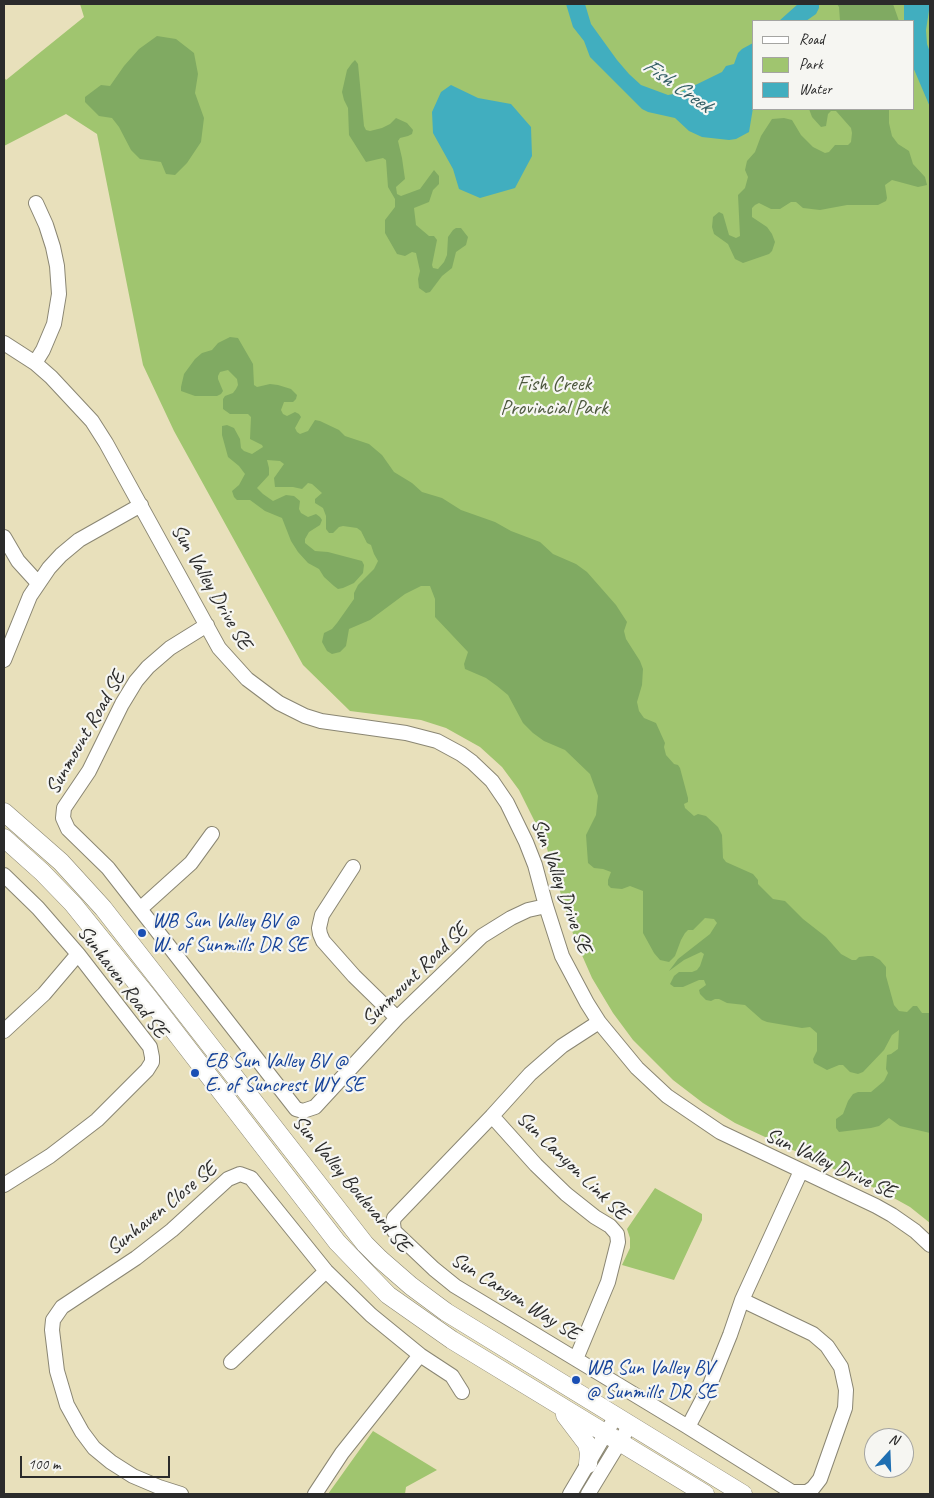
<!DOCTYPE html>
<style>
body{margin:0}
#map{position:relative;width:934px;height:1498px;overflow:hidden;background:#e8e0bb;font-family:Caveat,sans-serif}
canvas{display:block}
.frame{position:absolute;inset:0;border:5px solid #2b2b2b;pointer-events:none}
.legend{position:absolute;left:752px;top:20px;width:162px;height:90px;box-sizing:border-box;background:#f6f6f2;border:1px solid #a5a5a2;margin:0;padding:6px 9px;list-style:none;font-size:15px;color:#2b2b2b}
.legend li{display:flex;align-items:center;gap:10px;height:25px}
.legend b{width:25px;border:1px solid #a5a5a2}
.north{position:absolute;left:864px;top:1428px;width:50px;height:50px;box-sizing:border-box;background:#f6f6f2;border:1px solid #a5a5a2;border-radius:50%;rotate:20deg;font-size:14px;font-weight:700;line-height:20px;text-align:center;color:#2b2b2b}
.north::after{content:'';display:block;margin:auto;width:18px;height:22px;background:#1f6fb2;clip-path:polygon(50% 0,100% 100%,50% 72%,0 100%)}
.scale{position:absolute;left:20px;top:1456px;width:150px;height:22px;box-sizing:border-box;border:2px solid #2b2b2b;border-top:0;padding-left:6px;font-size:15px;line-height:18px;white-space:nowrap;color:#2b2b2b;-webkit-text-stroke:4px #f6f6f2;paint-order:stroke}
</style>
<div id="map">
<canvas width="934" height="1498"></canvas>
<div class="frame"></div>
<ul class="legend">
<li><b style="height:6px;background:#fff"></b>Road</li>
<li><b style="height:14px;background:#a0c56f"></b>Park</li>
<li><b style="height:14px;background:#41aebf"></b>Water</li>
</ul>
<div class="north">N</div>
<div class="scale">100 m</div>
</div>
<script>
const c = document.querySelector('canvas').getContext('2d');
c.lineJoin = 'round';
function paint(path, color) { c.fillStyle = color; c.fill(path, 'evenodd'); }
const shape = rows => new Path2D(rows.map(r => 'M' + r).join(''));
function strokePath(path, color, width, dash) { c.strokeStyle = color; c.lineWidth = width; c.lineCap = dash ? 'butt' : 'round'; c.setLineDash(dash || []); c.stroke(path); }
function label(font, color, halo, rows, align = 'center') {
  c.font = font + ' Caveat,sans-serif'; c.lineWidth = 4.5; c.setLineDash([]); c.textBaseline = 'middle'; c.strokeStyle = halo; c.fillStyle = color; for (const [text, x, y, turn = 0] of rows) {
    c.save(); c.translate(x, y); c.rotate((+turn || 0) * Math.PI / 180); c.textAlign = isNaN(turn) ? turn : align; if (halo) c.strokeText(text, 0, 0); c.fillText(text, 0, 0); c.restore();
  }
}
paint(shape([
 [80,4,930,4,930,1223,910,1207,883,1192,735,1123,703,1103,673,1080,633,1040,613,1013,592,978,574,937,545,842,519,790,502,767,480,747,446,728,421,720,350,711,303,665,174,431,143,365,97,134,66,114,4,146,4,77,6,80,84,17],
 [753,21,913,21,913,109,753,109],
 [655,1188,702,1214,702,1220,674,1280,622,1265,630,1248,630,1238,627,1229],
 [373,1431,437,1470,406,1487,405,1494,328,1494]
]), '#a0c56f');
paint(shape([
 [837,4,893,4,899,21,840,21,839,7],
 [157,36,176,39,194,53,198,74,195,93,204,118,201,142,187,163,175,175,166,174,161,162,140,159,131,150,119,127,112,118,99,116,85,102,85,97,101,85,110,86,124,66,139,49],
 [355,60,358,64,364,126,366,130,370,131,382,128,390,124,396,118,407,123,413,130,412,134,408,136,400,138,398,141,402,158,405,179,396,187,397,194,401,196,420,189,434,170,439,176,439,184,433,190,429,202,414,208,416,225,429,236,434,236,437,240,432,265,433,268,438,269,444,262,447,255,448,237,453,230,456,228,461,228,468,237,466,245,456,252,452,268,442,276,430,292,426,293,419,288,418,279,420,271,416,253,412,252,405,256,397,254,385,233,385,220,395,207,395,199,388,187,386,160,383,158,366,162,349,135,348,108,344,100,342,92,347,70,352,63],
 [809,109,889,109,889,123,892,136,898,144,909,151,913,164,925,177,927,185,918,187,892,180,885,185,887,198,886,201,878,205,847,205,820,210,803,208,796,202,791,202,780,209,771,209,759,203,755,205,752,208,752,217,767,227,772,234,775,242,772,251,769,254,743,263,735,259,728,244,714,234,712,227,713,217,719,212,723,214,729,235,736,238,740,236,738,195,745,188,748,177,745,170,747,161,755,152,761,136,772,119,784,118,792,120,801,135,813,147,825,153,829,152,835,145,848,145,851,142,852,133,851,128,836,111,831,111,828,114,826,126,821,127,812,117],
 [230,337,238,338,253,364,254,385,257,387,270,384,278,385,291,389,297,395,296,399,293,402,284,402,281,410,283,414,287,416,295,412,299,414,301,417,295,428,297,432,300,434,308,431,315,420,320,421,339,430,345,436,369,444,382,455,394,472,412,483,422,492,442,498,461,510,495,522,511,531,540,542,553,554,576,564,587,572,616,605,627,622,624,631,626,639,640,661,643,669,642,685,637,702,639,711,644,718,656,723,665,743,664,747,666,755,674,764,678,765,680,768,688,798,688,802,684,804,685,808,694,816,698,814,706,816,718,827,722,835,723,858,726,862,753,874,758,880,758,884,773,899,785,901,803,919,826,937,841,954,852,960,856,960,859,957,868,956,873,956,880,960,886,967,886,976,894,1005,899,1011,907,1012,913,1006,917,1006,922,1013,930,1013,930,1133,900,1126,889,1118,879,1126,871,1128,839,1132,836,1128,836,1119,843,1114,848,1101,853,1094,858,1092,871,1092,884,1081,888,1073,886,1069,887,1055,891,1054,898,1049,899,1030,892,1035,884,1050,863,1072,858,1074,850,1072,843,1065,839,1065,827,1070,814,1063,813,1059,817,1051,817,1033,810,1027,802,1028,767,1022,762,1020,745,1005,727,1003,719,999,715,999,711,1001,706,1000,700,994,699,990,706,985,704,980,699,980,683,987,674,987,670,984,674,976,679,972,692,972,697,970,700,966,704,954,701,952,684,960,669,971,678,959,710,934,717,923,714,919,705,918,693,930,688,930,685,933,681,940,675,956,669,962,660,960,654,953,643,933,643,891,630,886,622,889,611,888,608,885,608,880,611,872,603,869,594,868,588,863,586,835,596,815,598,796,590,774,565,750,544,741,533,733,523,723,508,695,497,686,486,678,465,669,464,664,468,652,435,617,435,599,430,586,421,586,405,594,370,620,349,629,346,646,340,652,332,654,327,651,322,642,324,633,332,629,337,623,354,599,354,593,358,585,374,569,378,561,374,554,371,545,367,543,361,531,357,528,343,526,339,527,333,533,329,533,326,529,326,516,323,508,315,503,315,499,322,493,312,484,308,483,302,489,293,487,275,487,274,478,284,464,280,461,267,460,269,468,269,475,257,488,263,494,273,501,286,495,294,496,300,501,299,509,301,513,308,517,316,514,320,517,322,520,320,525,309,532,305,539,305,543,315,551,328,552,362,561,364,565,363,573,354,583,343,588,338,589,334,586,324,577,319,569,308,563,298,552,291,541,282,518,265,511,250,500,237,500,234,497,232,491,239,485,245,474,239,466,228,457,222,435,222,426,227,425,234,428,240,439,241,448,244,451,252,454,263,447,262,445,250,439,251,417,248,414,230,414,223,409,223,399,225,396,233,393,236,389,238,385,237,379,228,370,220,372,218,376,218,379,223,391,221,394,217,396,195,396,181,391,181,387,184,374,195,359,202,353,212,350,218,343]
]), '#80aa62');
paint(shape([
 [566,4,585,4,591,24,617,60,629,74,641,85,668,95,679,93,722,72,726,66,734,64,738,53,742,49,753,43,753,108,749,132,736,139,729,140,702,137,689,131,675,118,648,112,642,109,590,57,584,41,573,27],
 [798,4,819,4,819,8,816,14,806,21,779,21],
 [904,4,930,4,926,30,927,44,930,52,930,107,913,67,913,21,904,21],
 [451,85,478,98,511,104,531,127,532,156,515,188,480,198,459,189,453,169,433,133,432,112,441,92]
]), '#41aebf');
const minor = shape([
 [4,343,35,363,51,377,92,421,106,443,219,648,247,679,279,703,305,716,321,721,406,733,437,741,461,754,472,762,492,781,507,803,526,842,535,865,546,906,562,956,587,1003,599,1022,637,1068,667,1096,720,1132,876,1206,892,1215,915,1231,930,1245],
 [35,363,43,350,54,324,59,294,57,266,53,247,46,225,36,203],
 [4,537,18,561,38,583],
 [207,625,170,648,148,667,136,681,122,704,89,771,64,808,63,818,68,829,108,868,296,1109,303,1111,315,1107,397,1018,482,936,511,918,528,910,546,906],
 [4,660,30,596,49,568,61,555,79,540,141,505],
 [353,867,322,915,319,928,320,934,323,941,354,976,397,1018],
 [4,875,38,908,78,954,150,1047,152,1057,152,1062,147,1070,97,1120,50,1156,4,1185],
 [140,909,191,863,212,834],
 [599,1022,562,1046,530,1074,492,1116,394,1218,393,1223,394,1231,434,1269,455,1286,688,1427,709,1387,730,1335,742,1300,801,1171],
 [4,1031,44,994,78,954],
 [492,1116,536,1165,566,1194,595,1217,610,1226,617,1234,618,1242,608,1282,576,1359],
 [420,1355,452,1376,462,1392],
 [231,1362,326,1271],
 [688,1427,792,1492,807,1492,813,1488,820,1479,845,1408,846,1390,841,1367,827,1346,813,1334,742,1300],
 [181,1494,159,1487,133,1476,111,1462,94,1448,82,1432,67,1405,57,1371,52,1330,53,1320,62,1307,136,1258,172,1230,228,1179,240,1174,251,1178,326,1271,371,1315,420,1355,342,1453,315,1494],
 [570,1494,616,1416],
 [588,1494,630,1425]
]);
const major = shape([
 [4,812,61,862,103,908,365,1244,380,1259,411,1286,446,1312,743,1494],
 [4,838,42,872,73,904,148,997,337,1242,388,1295,452,1340,705,1494],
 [565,1415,587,1444,589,1453,588,1464]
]);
strokePath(minor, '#8a8673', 16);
strokePath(major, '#8a8673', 19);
strokePath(minor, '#fff', 14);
strokePath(major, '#fff', 18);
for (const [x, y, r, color] of [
 [142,933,5,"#1a4fb4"],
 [195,1073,5,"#1a4fb4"],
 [576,1380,5,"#1a4fb4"]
]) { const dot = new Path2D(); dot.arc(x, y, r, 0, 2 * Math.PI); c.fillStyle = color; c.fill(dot); strokePath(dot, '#f6f6f2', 2); }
label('21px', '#4e593f', '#f6f6f2', [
 ["Fish Creek",554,384],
 ["Provincial Park",554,408]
]);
label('21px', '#2b2b2b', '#f6f6f2', [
 ["Sun Valley Drive SE",211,587,60],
 ["Sunmount Road SE",86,733,-60],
 ["Sun Valley Drive SE",561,886,70],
 ["Sunmount Road SE",415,975,-44],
 ["Sunhaven Road SE",122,982,53],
 ["Sun Valley Drive SE",830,1164,25],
 ["Sun Canyon Link SE",572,1166,44],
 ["Sun Valley Boulevard SE",351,1184,50],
 ["Sunhaven Close SE",162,1209,-39],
 ["Sun Canyon Way SE",515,1297,32]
]);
label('21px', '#164399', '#f6f6f2', [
 ["WB Sun Valley BV @",152,921],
 ["W. of Sunmills DR SE",152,945],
 ["EB Sun Valley BV @",205,1061],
 ["E. of Suncrest WY SE",205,1085],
 ["WB Sun Valley BV",586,1368],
 ["@ Sunmills DR SE",586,1392]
], 'left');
label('italic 22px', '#345f66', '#f6f6f2', [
 ["Fish Creek",677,86,35]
]);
</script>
